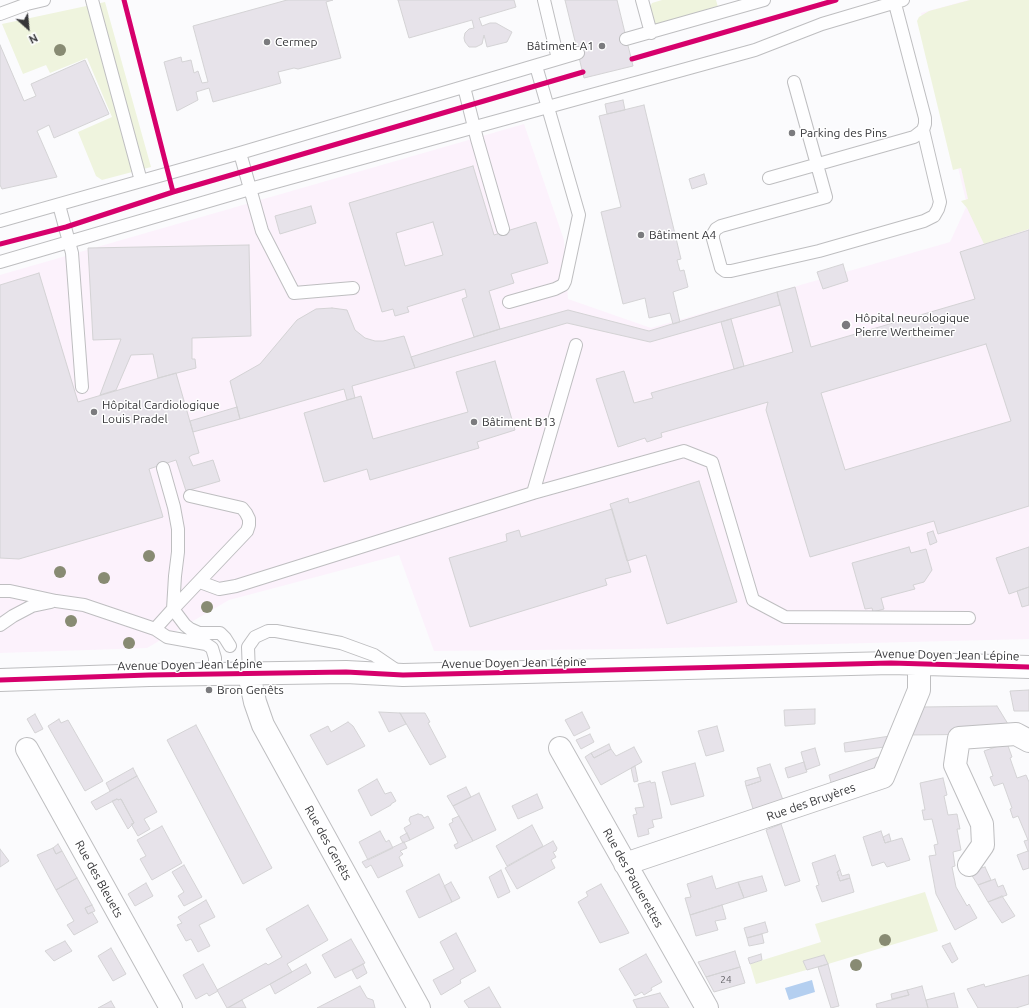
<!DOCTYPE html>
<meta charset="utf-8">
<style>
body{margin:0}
#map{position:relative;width:1029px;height:1008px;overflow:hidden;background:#fbfbfd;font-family:Ubuntu,sans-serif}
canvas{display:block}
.north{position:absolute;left:8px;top:8px;width:40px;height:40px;-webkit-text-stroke:3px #fff;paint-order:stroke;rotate:153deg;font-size:11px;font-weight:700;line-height:16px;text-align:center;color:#363639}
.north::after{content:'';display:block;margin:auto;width:14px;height:18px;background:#363639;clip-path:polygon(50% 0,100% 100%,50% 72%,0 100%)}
</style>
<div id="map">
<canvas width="1029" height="1008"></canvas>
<div class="north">N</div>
</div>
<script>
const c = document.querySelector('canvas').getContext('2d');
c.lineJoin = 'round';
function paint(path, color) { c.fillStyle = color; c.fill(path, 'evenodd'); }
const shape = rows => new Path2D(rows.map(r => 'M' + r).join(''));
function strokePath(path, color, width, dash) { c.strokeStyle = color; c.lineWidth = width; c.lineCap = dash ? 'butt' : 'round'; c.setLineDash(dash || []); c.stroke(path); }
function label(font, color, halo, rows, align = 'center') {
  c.font = font + ' Ubuntu,sans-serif'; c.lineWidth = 3; c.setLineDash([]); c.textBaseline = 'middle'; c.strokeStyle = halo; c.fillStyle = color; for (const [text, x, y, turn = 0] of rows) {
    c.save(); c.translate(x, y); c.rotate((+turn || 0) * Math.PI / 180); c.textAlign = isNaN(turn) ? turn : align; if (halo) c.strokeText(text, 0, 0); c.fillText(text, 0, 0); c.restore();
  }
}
paint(shape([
 [968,0,1029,0,1029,639,630,649,434,651,399,555,229,600,147,648,0,653,0,275,524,124,564,240,568,299,651,328,950,242,967,205,921,13]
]), '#fcf2fc');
paint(shape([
 [662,0,716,0,718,7,658,25,654,23,649,9,652,3],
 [970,0,1029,0,1029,229,984,244,967,208,961,201,968,199,961,168,953,170,917,21,919,17,929,11],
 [105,2,151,167,102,180,96,176,78,132,112,117,87,58,50,73,46,65,23,74,2,24],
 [925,892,938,931,828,964,756,984,750,964,821,942,815,924]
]), '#eff4de');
paint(shape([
 [812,980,815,992,789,1000,785,988]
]), '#b4cff0');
const building = shape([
 [287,0,333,0,326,2,341,58,298,69,294,68,278,72,281,83,213,102,209,88,196,92,198,100,177,111,164,62,181,57,182,62,191,60,194,73,198,71,202,83,208,82,193,26,287,0],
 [398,0,514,0,516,7,479,18,482,26,490,23,496,23,512,32,507,42,487,47,484,35,482,44,476,47,469,47,465,42,464,38,465,33,469,29,474,28,472,20,409,38,398,0],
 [565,0,617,0,633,66,584,78,565,0],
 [0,45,24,101,36,96,31,84,85,60,109,114,54,138,49,125,37,131,57,177,2,189,0,185,0,45],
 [623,100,625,110,607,114,605,104,623,100],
 [644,105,681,259,677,260,680,271,684,270,688,287,673,292,680,322,673,324,670,313,649,318,645,298,623,304,601,212,621,207,599,116,644,105],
 [473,166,494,235,536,222,548,263,511,274,514,283,489,291,500,329,474,337,462,299,467,297,465,289,407,307,409,312,395,316,393,309,382,312,349,203,473,166],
 [433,222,443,255,405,266,396,233,433,222],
 [704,174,707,184,692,189,689,179,704,174],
 [311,206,316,223,280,234,275,216,311,206],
 [1029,230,1029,506,938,534,934,521,810,557,766,410,768,402,661,433,662,437,647,442,645,438,618,447,596,379,624,371,634,403,653,398,651,393,793,352,777,292,795,287,811,347,975,299,960,252,1029,230],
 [986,344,1011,421,845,470,821,393,986,344],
 [249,245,251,336,192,338,192,359,195,359,196,368,158,378,153,354,131,355,116,390,100,395,121,339,93,340,88,248,249,245],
 [843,264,848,281,823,289,817,272,843,264],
 [39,273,78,402,176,373,199,453,192,455,189,457,193,466,213,460,220,481,186,491,176,460,149,469,163,517,19,559,0,558,0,285,39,273],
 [777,292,780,305,650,342,567,323,415,368,411,357,500,329,568,310,649,331,777,292],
 [332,308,347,310,355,330,365,338,375,341,383,341,404,336,415,368,352,386,355,398,347,400,344,389,240,419,230,381,260,364,297,320,316,309,332,308],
 [731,319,744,366,734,369,721,322,731,319],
 [495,361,515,430,477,442,479,448,370,480,367,469,324,482,304,413,361,396,373,439,468,412,456,372,495,361],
 [237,407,240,419,193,432,190,421,237,407],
 [699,481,737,602,667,624,646,555,627,561,610,504,628,498,629,503,699,481],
 [612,509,631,572,605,579,607,585,470,627,449,558,507,541,506,534,519,530,521,537,612,509],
 [933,531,937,542,930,545,927,533,933,531],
 [909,547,911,553,926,549,932,570,924,582,913,585,915,589,881,598,884,609,873,612,872,608,865,609,852,563,909,547],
 [1029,547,1029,587,1009,594,996,558,1029,547],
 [1029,587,1029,605,1022,607,1017,591,1029,587],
 [1029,690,1029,711,1014,711,1010,691,1029,690],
 [997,706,1011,729,1004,734,910,735,922,707,997,706],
 [815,709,815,724,785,726,784,710,815,709],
 [379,712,400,713,406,724,389,732,379,712],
 [582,712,590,728,574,736,565,720,582,712],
 [400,713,425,713,430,722,428,723,446,757,430,765,400,713],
 [35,714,43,729,35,733,27,719,35,714],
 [59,719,61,723,68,720,103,781,85,791,48,726,59,719],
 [348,722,353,726,365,746,327,765,310,735,328,726,331,732,348,722],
 [196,725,272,868,243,884,167,740,196,725],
 [717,726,724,751,706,756,698,731,717,726],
 [590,734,594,742,581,749,576,740,590,734],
 [890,736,885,747,845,752,844,743,890,736],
 [1007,743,1012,757,1010,758,1017,778,1026,775,1029,782,1029,851,1028,851,1024,841,1028,840,1018,816,1013,818,1010,809,1012,808,1003,783,994,786,990,777,993,776,984,751,1007,743],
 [609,744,611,749,594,758,591,753,609,744],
 [634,747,642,762,601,785,585,757,591,753,594,758,611,749,616,756,634,747],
 [815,748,820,765,806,770,801,752,815,748],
 [881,756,874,771,832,786,829,775,881,756],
 [804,762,807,772,788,778,785,768,804,762],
 [695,763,704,796,671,805,662,772,695,763],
 [770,764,784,803,754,812,746,786,761,781,757,768,770,764],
 [635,766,638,781,634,782,631,768,635,766],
 [133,768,137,776,110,791,106,783,133,768],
 [137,776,157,812,144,819,150,829,138,836,131,824,134,823,121,799,118,800,117,799,96,810,91,802,137,776],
 [760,777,761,781,746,786,745,781,760,777],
 [943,778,947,795,944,796,948,815,957,814,960,829,957,829,961,850,953,852,955,866,952,867,956,887,967,906,969,904,977,918,955,930,936,894,929,856,936,855,934,845,938,844,932,819,924,820,922,810,925,810,920,783,943,778],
 [377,779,385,794,391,792,396,801,391,804,391,805,371,816,358,790,377,779],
 [650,781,651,783,655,782,662,818,652,820,654,827,648,829,649,834,638,837,633,815,637,814,635,808,644,807,638,784,650,781],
 [466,787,471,797,453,806,447,796,466,787],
 [479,793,496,830,473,841,453,806,479,793],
 [537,794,543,808,518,819,512,806,537,794],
 [117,799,118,800,121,799,134,823,128,829,112,801,117,799],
 [418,814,422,815,424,818,428,816,434,828,410,840,404,828,411,824,409,820,410,817,418,814],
 [459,816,473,841,456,849,454,845,458,843,449,824,453,822,452,819,459,816],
 [781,824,800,881,785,886,766,830,781,824],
 [532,825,543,846,507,866,496,846,532,825],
 [162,826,182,863,152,880,140,859,146,856,137,840,162,826],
 [380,831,386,842,389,840,393,848,368,860,359,842,380,831],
 [881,831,885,843,902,838,910,860,887,867,884,862,872,866,863,837,881,831],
 [407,833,410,840,403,843,400,837,407,833],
 [889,834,891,841,885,843,883,837,889,834],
 [553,841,557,848,556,851,553,852,556,857,551,860,555,868,517,889,505,868,553,841],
 [404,842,407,848,400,851,403,854,399,857,403,866,378,878,371,865,366,868,362,862,404,842],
 [58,844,62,851,56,854,53,848,58,844],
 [53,848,56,854,62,851,77,878,56,890,37,855,53,848],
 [0,849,9,861,0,867,0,849],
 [1028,851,1029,851,1029,868,1023,870,1017,855,1028,851],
 [835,855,840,870,837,872,840,881,850,878,854,892,822,902,816,886,819,885,812,863,835,855],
 [184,865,202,897,184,906,178,896,184,892,172,872,184,865],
 [985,867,991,880,978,885,969,871,985,867],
 [501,870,510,892,498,898,489,877,501,870],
 [840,870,842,876,849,874,850,878,840,881,837,872,840,870],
 [439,874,452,902,419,918,406,891,439,874],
 [712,876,716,889,738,882,744,898,690,915,685,898,691,897,687,884,712,876],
 [762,876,767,891,744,898,738,882,762,876],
 [77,878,92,905,85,908,88,914,92,912,98,922,74,935,67,925,74,921,56,890,77,878],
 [995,879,998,887,1003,885,1007,895,988,902,978,885,995,879],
 [451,882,460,898,452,902,444,886,451,882],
 [146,883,153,896,135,906,128,894,146,883],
 [601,884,629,933,600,943,578,902,588,896,586,892,601,884],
 [1002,896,1015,916,1002,923,988,902,1002,896],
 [206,900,215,917,199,925,210,946,198,952,191,939,186,941,177,925,182,923,178,917,206,900],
 [92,905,95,911,88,914,85,908,92,905],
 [308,905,328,940,287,964,292,972,227,1008,217,990,266,963,268,965,282,957,266,929,308,905],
 [722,905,726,919,715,921,718,930,696,936,690,915,722,905],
 [765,922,768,932,747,938,744,928,765,922],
 [456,933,476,971,460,980,461,983,441,995,433,980,454,969,440,942,456,933],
 [762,934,764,943,749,946,747,938,762,934],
 [351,939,365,963,335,978,322,955,351,939],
 [65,941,72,951,54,961,45,951,65,941],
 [950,943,958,959,952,963,942,946,950,943],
 [111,948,126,974,113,981,98,956,111,948],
 [735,951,740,967,706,977,698,962,735,951],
 [646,954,662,982,651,988,652,990,644,995,642,992,635,996,619,969,646,954],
 [761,954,762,960,750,964,748,958,761,954],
 [824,955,828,964,807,970,803,961,824,955],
 [203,964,218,991,209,996,207,993,196,999,183,975,203,964],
 [306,964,311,973,275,994,270,984,306,964],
 [363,964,367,973,357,979,352,970,363,964],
 [828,964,839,1006,831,1008,818,967,828,964],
 [740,967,745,983,714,992,706,977,740,967],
 [1029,975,1029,1004,1016,1008,978,1008,967,989,984,984,985,987,1029,975],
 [360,986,367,998,373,1000,375,1008,317,1008,360,986],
 [922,986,928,1008,877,1008,876,1004,909,995,907,990,922,986],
 [489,987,501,1008,469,1008,464,1001,489,987],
 [907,990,909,995,892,999,891,994,907,990],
 [660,993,669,1008,637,1008,633,1000,660,993],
 [954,993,958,1008,928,1008,926,1000,954,993],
 [242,1000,246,1008,228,1008,242,1000],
 [111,1001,115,1008,98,1008,111,1001]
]);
paint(building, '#e7e3ea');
strokePath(building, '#d4d3d5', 1);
const service = shape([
 [92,0,141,181],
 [544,0,558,59],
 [642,0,651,33],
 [0,14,27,4,44,0],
 [626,39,764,0],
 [794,82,826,197,721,226,716,229,713,234,713,239,721,268,725,271,731,271,819,251,924,221,934,216,938,209,940,202,923,130],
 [464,87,477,139,503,229],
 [240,153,262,231,294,293,353,288],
 [769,178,914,137,923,130,925,124,925,118,894,0],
 [59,205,72,253,82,387],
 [0,221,240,153,578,53],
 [0,262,250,189,755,50,822,24,903,0],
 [509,302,555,289,563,285,565,281,579,215,536,66],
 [533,493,576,345],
 [190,496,242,508,246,513,249,519,249,525,247,531,173,609,185,625,190,629,199,633,220,633,225,638,230,646],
 [200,582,219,589,236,586,533,493,684,451,712,462,753,600,785,617,969,618],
 [0,591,10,591,56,601,84,605,155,629,167,637,206,644,212,648,215,658,215,675],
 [0,625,13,616,32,606,51,602],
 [155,629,173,609,175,576,178,552,178,529,174,507,163,468],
 [249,674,248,647,255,637,268,631,276,631,341,643,374,655,399,672]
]);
const minor = shape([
 [249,674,255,702,263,725,419,1008],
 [0,680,149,675,346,672,403,675,891,663,1029,667],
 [560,748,707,1008],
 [27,749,171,1008],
 [625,864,883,777,919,690,919,665],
 [969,865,983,845,982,824,955,765,959,738,1016,734,1029,741]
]);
strokePath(service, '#bebec0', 14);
strokePath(minor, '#bebec0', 24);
strokePath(service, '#fefeff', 12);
strokePath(minor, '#fefeff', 22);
strokePath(shape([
 [124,0,173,192],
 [632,59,836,0],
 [0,244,66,227,173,192,583,72],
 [0,680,149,675,346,672,403,675,891,663,1029,667]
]), '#d6006c', 5);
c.fillStyle = '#888b73';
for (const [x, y] of [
 [60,50],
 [149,556],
 [60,572],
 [104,578],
 [207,607],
 [71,621],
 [129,643],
 [885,940],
 [856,965]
]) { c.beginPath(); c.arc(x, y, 6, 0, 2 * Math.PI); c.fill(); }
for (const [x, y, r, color] of [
 [267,42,4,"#7b7b7e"],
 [602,46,4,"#7b7b7e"],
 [792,133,4,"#7b7b7e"],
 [641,235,4,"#7b7b7e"],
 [846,325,5,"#7b7b7e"],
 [94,412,4,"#7b7b7e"],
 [474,422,4,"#7b7b7e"],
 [209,690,4,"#7b7b7e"]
]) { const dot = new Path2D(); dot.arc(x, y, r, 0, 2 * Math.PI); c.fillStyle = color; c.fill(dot); strokePath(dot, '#fff', 1.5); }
label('10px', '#656468', null, [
 ["24",726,980]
]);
label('12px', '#363639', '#fff', [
 ["Cermep",275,42],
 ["Bâtiment A1",594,46,"right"],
 ["Parking des Pins",800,133],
 ["Bâtiment A4",649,235],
 ["Hôpital neurologique",855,318],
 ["Pierre Wertheimer",855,332],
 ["Hôpital Cardiologique",102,405],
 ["Louis Pradel",102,419],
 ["Bâtiment B13",482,422],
 ["Bron Genêts",217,690]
], 'left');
label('12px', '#363639', '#fff', [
 ["Avenue Doyen Jean Lépine",947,655,1],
 ["Avenue Doyen Jean Lépine",514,663,-1],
 ["Avenue Doyen Jean Lépine",190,665,-1],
 ["Rue des Bruyères",811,802,-19],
 ["Rue des Genêts",328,843,61],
 ["Rue des Paquerettes",633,878,61],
 ["Rue des Bleuets",99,879,61]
]);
</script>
